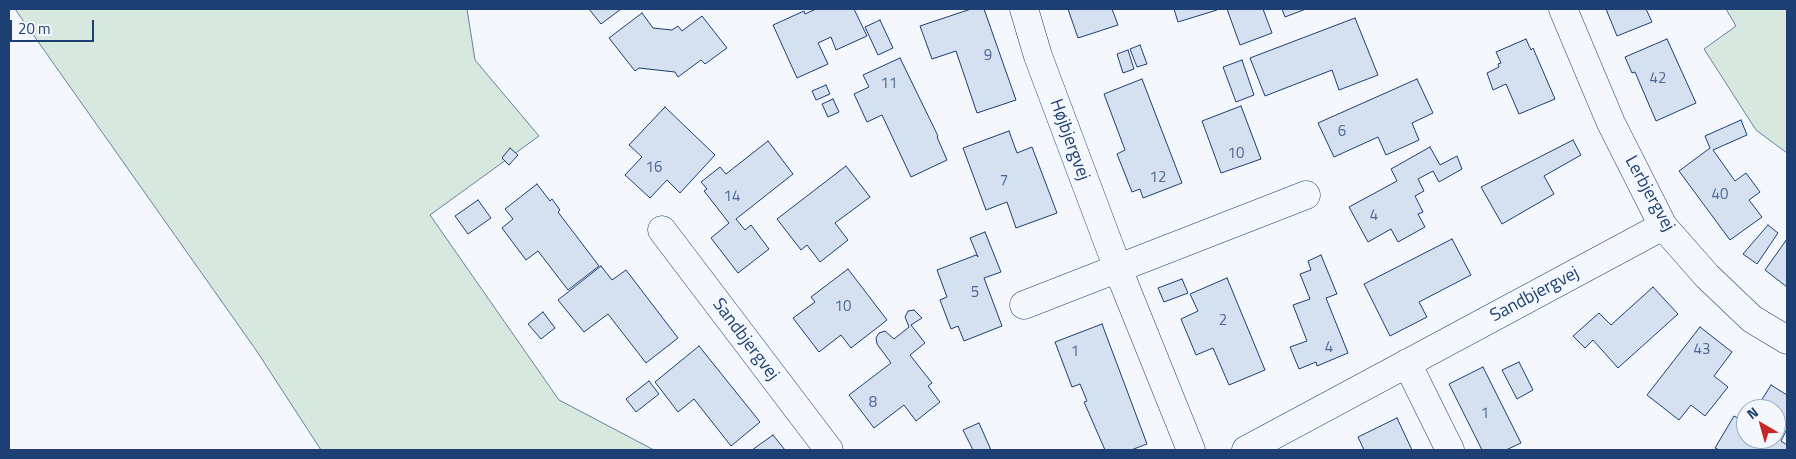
<!DOCTYPE html>
<meta charset="utf-8">
<style>
body{margin:0}
#map{position:relative;width:1796px;height:459px;overflow:hidden;background:#f4f7fb;font-family:"Titillium Web",sans-serif}
canvas{display:block}
.frame{position:absolute;inset:0;border:10px solid #1d3f73;pointer-events:none}
.north{position:absolute;left:1736px;top:399px;width:50px;height:50px;box-sizing:border-box;background:#f4f7fb;border:1px solid #9eadc5;border-radius:50%;rotate:322deg;font-size:14px;font-weight:700;line-height:20px;text-align:center;color:#1d3f73}
.north::after{content:'';display:block;margin:auto;width:18px;height:22px;background:#c62828;clip-path:polygon(50% 0,100% 100%,50% 72%,0 100%)}
.scale{position:absolute;left:10px;top:20px;width:84px;height:22px;box-sizing:border-box;border:2px solid #1d3f73;border-top:0;padding-left:6px;font-size:15px;line-height:18px;white-space:nowrap;color:#1d3f73;-webkit-text-stroke:4px #f4f7fb;paint-order:stroke}
</style>
<div id="map">
<canvas width="1796" height="459"></canvas>
<div class="frame"></div>
<div class="north">N</div>
<div class="scale">20 m</div>
</div>
<script>
const c = document.querySelector('canvas').getContext('2d');
c.lineJoin = 'round';
function paint(path, color) { c.fillStyle = color; c.fill(path, 'evenodd'); }
const shape = rows => new Path2D(rows.map(r => 'M' + r).join(''));
function strokePath(path, color, width, dash) { c.strokeStyle = color; c.lineWidth = width; c.lineCap = dash ? 'butt' : 'round'; c.setLineDash(dash || []); c.stroke(path); }
function label(font, color, halo, rows, align = 'center') {
  c.font = font + ' "Titillium Web",sans-serif'; c.lineWidth = 4; c.setLineDash([]); c.textBaseline = 'middle'; c.strokeStyle = halo; c.fillStyle = color; for (const [text, x, y, turn = 0] of rows) {
    c.save(); c.translate(x, y); c.rotate((+turn || 0) * Math.PI / 180); c.textAlign = isNaN(turn) ? turn : align; if (halo) c.strokeText(text, 0, 0); c.fillText(text, 0, 0); c.restore();
  }
}
const green = shape([
 [15,9,467,9,475,60,539,136,430,215,559,400,654,450,321,450,256,350,15,9],
 [1726,9,1787,9,1787,153,1756,130,1704,49,1736,26,1726,9]
]);
paint(green, '#d7e8df');
strokePath(green, '#687fa3', 1);
const building = shape([
 [589,9,621,9,601,24,589,9],
 [816,9,854,9,867,36,836,50,831,37,818,43,828,64,797,78,773,25,804,11,805,14,816,9],
 [971,9,984,9,1016,100,977,113,956,51,932,59,920,26,971,9],
 [1068,9,1112,9,1118,25,1078,38,1068,9],
 [1174,9,1216,9,1217,10,1178,22,1174,9],
 [1227,9,1263,9,1272,33,1240,45,1227,9],
 [1282,9,1306,9,1285,17,1282,9],
 [1606,9,1646,9,1652,22,1617,36,1606,9],
 [642,13,653,28,672,30,678,26,682,31,702,16,727,48,705,64,701,60,678,77,675,72,639,68,635,71,609,38,642,13],
 [1355,18,1378,75,1339,90,1332,70,1265,96,1250,58,1355,18],
 [880,20,893,48,878,55,865,27,880,20],
 [1526,39,1531,50,1533,48,1555,99,1519,114,1506,84,1493,90,1487,73,1499,67,1498,64,1501,63,1496,52,1526,39],
 [1667,39,1696,103,1656,121,1635,72,1632,73,1625,57,1667,39],
 [1140,45,1147,64,1137,67,1130,49,1140,45],
 [1128,50,1134,69,1123,73,1117,54,1128,50],
 [900,58,938,136,937,137,947,160,911,177,882,115,867,122,854,94,869,87,863,75,900,58],
 [1242,60,1254,95,1236,102,1223,67,1242,60],
 [1142,79,1182,183,1143,198,1140,189,1132,192,1117,154,1125,150,1104,94,1142,79],
 [1417,79,1433,113,1412,123,1419,140,1386,155,1378,137,1334,157,1318,123,1417,79],
 [826,85,830,94,816,100,812,91,826,85],
 [833,99,839,112,828,117,822,104,833,99],
 [1241,106,1261,159,1221,173,1202,121,1241,106],
 [665,107,715,155,680,193,667,180,650,198,625,175,642,157,629,145,665,107],
 [1741,120,1747,135,1713,150,1735,181,1746,173,1760,192,1749,200,1762,217,1730,240,1679,171,1710,148,1705,136,1741,120],
 [1009,131,1017,153,1032,147,1057,213,1016,228,1007,202,986,210,963,148,1009,131],
 [1573,140,1581,155,1544,176,1554,194,1502,224,1481,187,1573,140],
 [768,141,793,174,736,219,745,230,751,225,769,249,738,273,711,238,729,223,704,191,707,189,701,182,720,167,726,174,768,141],
 [1430,147,1440,165,1457,156,1462,169,1439,182,1433,171,1418,179,1424,191,1415,196,1423,212,1418,214,1425,227,1398,242,1391,229,1368,242,1349,207,1397,181,1391,169,1430,147],
 [510,148,518,155,509,165,502,158,510,148],
 [846,166,870,197,835,223,848,240,820,262,807,245,801,250,777,219,846,166],
 [537,184,550,201,552,199,560,210,558,212,599,266,568,290,538,251,526,260,502,228,513,219,505,209,537,184],
 [478,200,491,218,468,234,455,216,478,200],
 [1768,225,1778,233,1757,264,1743,254,1768,225],
 [985,232,1001,272,984,278,1002,326,964,341,958,326,951,329,940,300,947,297,937,270,976,255,978,257,970,238,985,232],
 [1452,239,1471,275,1419,302,1427,317,1390,336,1364,284,1452,239],
 [1787,239,1787,287,1765,270,1787,239],
 [1321,255,1337,294,1326,298,1348,353,1317,366,1316,362,1299,369,1290,347,1307,341,1293,305,1310,299,1300,274,1311,270,1308,261,1321,255],
 [601,266,612,280,626,270,678,338,646,363,608,314,584,332,558,300,601,266],
 [848,269,887,320,851,348,841,335,819,352,793,318,815,302,811,297,848,269],
 [1227,278,1265,370,1229,385,1213,348,1196,355,1181,319,1198,311,1190,294,1227,278],
 [1182,279,1188,293,1164,302,1158,288,1182,279],
 [1653,287,1678,314,1618,368,1593,340,1585,348,1573,336,1599,313,1611,325,1653,287],
 [914,310,922,318,911,325,925,343,910,355,932,383,928,386,940,402,916,421,904,405,874,428,849,395,891,363,877,344,876,338,879,333,885,331,894,339,909,327,905,317,908,311,914,310],
 [543,312,555,328,541,339,528,324,543,312],
 [1102,324,1147,444,1131,450,1105,450,1084,402,1087,401,1080,384,1072,387,1055,342,1102,324],
 [1700,327,1732,352,1714,376,1728,387,1705,416,1691,405,1679,420,1647,395,1700,327],
 [699,346,760,422,731,446,694,399,678,412,655,382,699,346],
 [1519,362,1533,390,1517,399,1502,370,1519,362],
 [1483,367,1521,443,1506,450,1482,450,1449,384,1483,367],
 [649,381,659,394,636,412,626,399,649,381],
 [1771,385,1787,395,1787,429,1781,441,1787,445,1787,450,1719,450,1715,448,1734,416,1746,422,1746,439,1776,439,1776,409,1756,409,1771,385],
 [1397,418,1412,450,1364,450,1358,437,1397,418],
 [979,423,991,450,973,450,963,430,979,423],
 [773,435,785,450,752,450,773,435]
]);
paint(building, '#d5e0f0');
strokePath(building, '#1d3f73', 1);
const minor = shape([
 [1024,9,1038,56,1118,269,1191,450],
 [1563,9,1611,123,1663,226,1707,276,1752,319,1787,340],
 [662,230,829,450],
 [1024,305,1306,195],
 [1407,363,1450,450],
 [1246,450,1663,226]
]);
strokePath(minor, '#1d3f73', 29);
strokePath(minor, '#f4f7fb', 28);
label('15px', '#4b6792', null, [
 ["9",988,56],
 ["42",1658,79],
 ["11",889,84],
 ["6",1342,132],
 ["10",1236,154],
 ["16",654,168],
 ["12",1158,178],
 ["7",1004,181],
 ["40",1720,195],
 ["14",732,197],
 ["4",1374,216],
 ["5",975,293],
 ["10",843,307],
 ["2",1223,321],
 ["4",1329,348],
 ["43",1702,350],
 ["1",1075,352],
 ["8",873,403],
 ["1",1485,414]
]);
label('18px', '#1d3f73', '#f4f7fb', [
 ["Højbjergvej",1069,140,70],
 ["Lerbjergvej",1649,194,61],
 ["Sandbjergvej",1535,295,-28],
 ["Sandbjergvej",745,340,53]
]);
</script>
